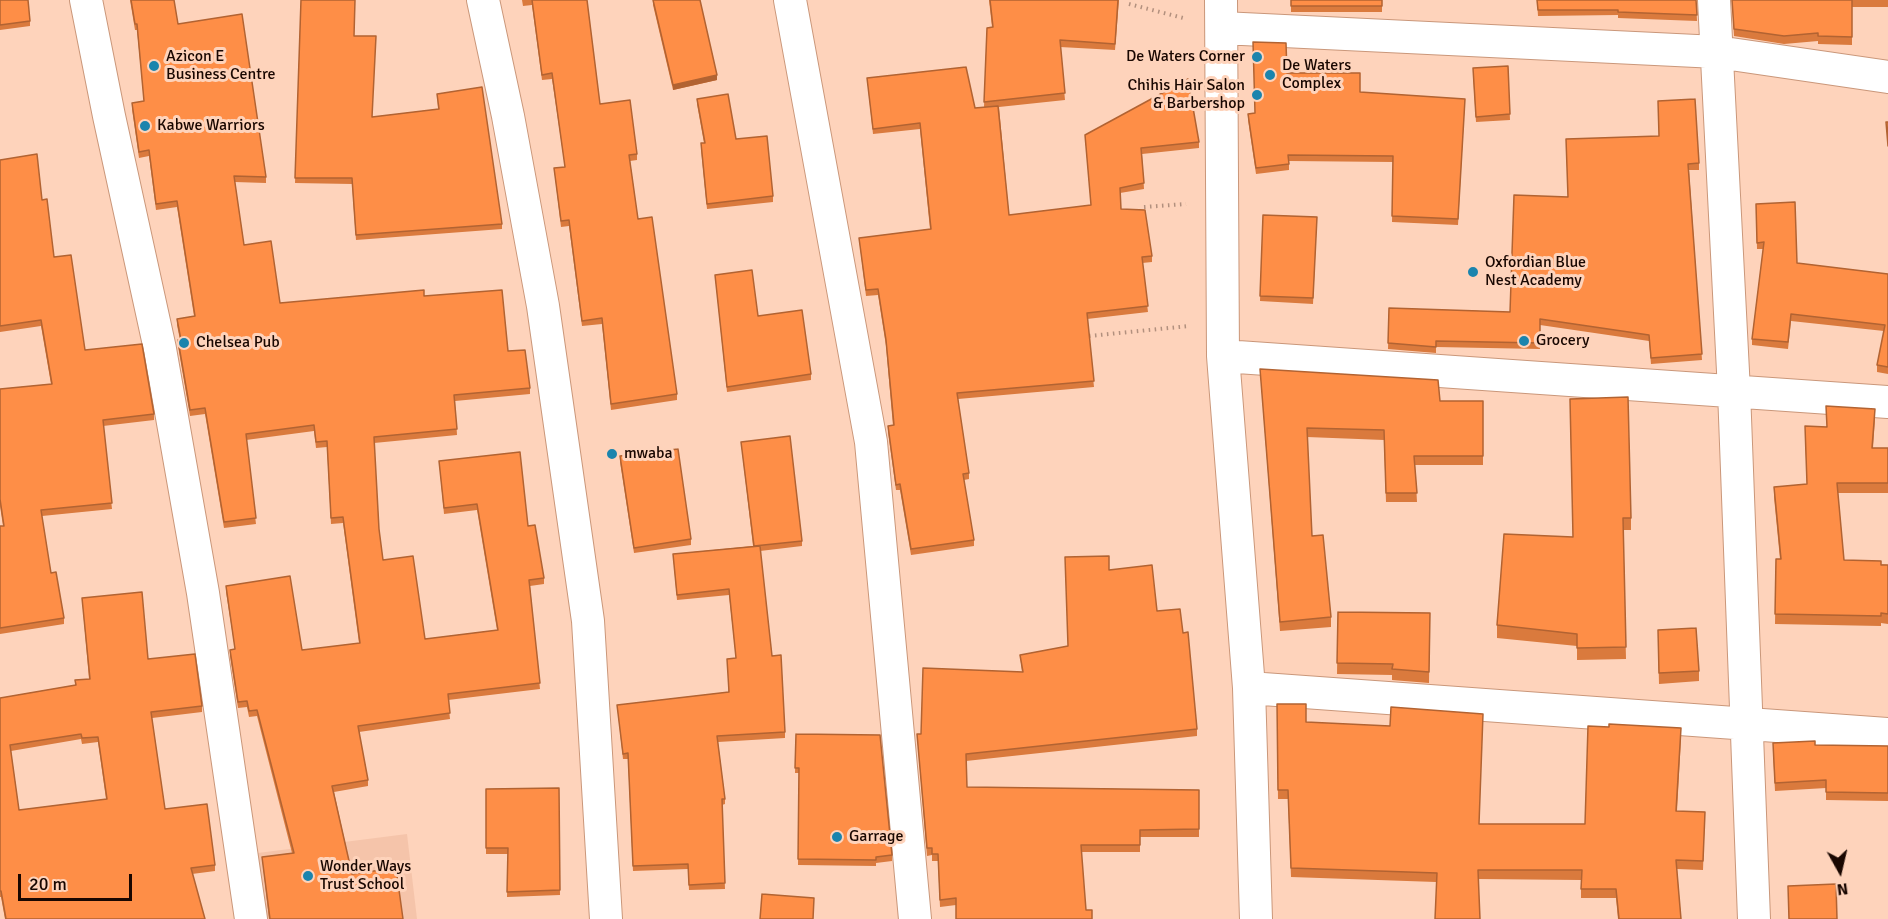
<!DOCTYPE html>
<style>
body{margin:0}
#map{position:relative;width:1888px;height:919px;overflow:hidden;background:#fed3bb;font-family:Signika,sans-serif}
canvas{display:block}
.north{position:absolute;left:1810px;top:841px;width:60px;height:60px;-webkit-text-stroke:4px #fed3bb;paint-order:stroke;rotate:172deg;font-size:16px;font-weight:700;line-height:24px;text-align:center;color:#190701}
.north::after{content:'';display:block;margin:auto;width:21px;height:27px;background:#190701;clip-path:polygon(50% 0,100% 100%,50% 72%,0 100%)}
.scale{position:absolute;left:18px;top:874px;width:114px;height:27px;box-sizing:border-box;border:3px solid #190701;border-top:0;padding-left:8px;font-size:18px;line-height:21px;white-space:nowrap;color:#190701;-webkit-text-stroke:4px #fed3bb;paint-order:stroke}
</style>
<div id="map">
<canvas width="1888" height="919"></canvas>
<div class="north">N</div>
<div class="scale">20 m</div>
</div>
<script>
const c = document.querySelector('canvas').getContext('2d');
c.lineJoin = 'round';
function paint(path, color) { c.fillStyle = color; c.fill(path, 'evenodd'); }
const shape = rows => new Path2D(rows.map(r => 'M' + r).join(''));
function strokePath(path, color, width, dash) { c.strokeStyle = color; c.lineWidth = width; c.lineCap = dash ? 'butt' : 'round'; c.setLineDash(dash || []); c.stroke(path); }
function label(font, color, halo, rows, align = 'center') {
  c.font = font + ' Signika,sans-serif'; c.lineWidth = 6; c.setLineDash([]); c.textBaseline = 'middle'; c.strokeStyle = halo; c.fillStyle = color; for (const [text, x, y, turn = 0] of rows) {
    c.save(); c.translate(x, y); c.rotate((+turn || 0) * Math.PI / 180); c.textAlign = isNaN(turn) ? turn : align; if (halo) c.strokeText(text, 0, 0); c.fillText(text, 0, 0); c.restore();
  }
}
paint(shape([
 [407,834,417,919,258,919,250,854]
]), '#f5c4aa');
const street = shape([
 [86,0,109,116,160,349,203,593,251,919],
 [483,0,508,116,543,306,588,621,606,919],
 [790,0,871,442,915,919],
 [1221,0,1223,356,1249,688,1256,919],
 [1714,0,1734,391,1754,919],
 [1222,28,1717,52,1888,77],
 [1223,356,1888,402],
 [1249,688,1888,734]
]);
strokePath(street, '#ca977a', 34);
strokePath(shape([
 [1129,4,1187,19],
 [1144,207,1186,204],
 [1089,336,1189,326]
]), '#b2907e', 4, [1.5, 4.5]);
strokePath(street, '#fff', 32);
paint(shape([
 [0,0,30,21,30,26,0,30],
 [130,0,174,0,178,24,266,177,266,183,235,182,244,245,280,303,424,296,508,351,530,388,530,394,455,401,457,435,374,443,379,529,383,560,425,639,497,630,477,510,444,514,439,461,528,526,544,578,544,584,530,586,540,689,448,700,450,719,359,732,368,780,368,786,334,792,352,874,403,919,269,919,262,857,292,853,257,716,249,717,247,707,238,708,230,656,230,650,235,649,226,592,226,586,302,650,359,643,343,523,331,524,327,447,316,448,314,431,246,440,256,524,224,528,205,414,190,416,178,346,178,340,180,340,177,325,177,319,194,316,177,207,156,210,149,156,139,158,132,109,132,103,144,101,137,30,135,30],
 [301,0,354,36,372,117,438,109,437,94,502,224,502,229,356,240,352,184,295,183],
 [522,0,587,0,600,104,637,154,637,160,630,161,638,219,677,394,677,400,611,410,602,324,582,326,569,226,561,227,554,168,565,167,552,79,542,80,532,5,523,6],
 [653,0,717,80,673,90,653,5],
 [989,0,1119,0,1115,50,1060,47,1065,100,999,107,1009,215,1091,205,1085,135,1199,142,1199,148,1142,154,1144,189,1120,193,1121,209,1152,256,1152,262,1142,263,1148,312,1087,319,1094,387,958,399,969,473,969,479,964,480,974,540,974,546,911,555,900,490,896,490,888,432,888,426,893,426,886,346,878,295,866,296,859,238,930,229,920,129,873,134,867,78,975,108,984,107,987,28,992,27],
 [1291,0,1382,0,1382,12,1291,12],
 [1537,0,1696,0,1697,21,1618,18,1618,15,1538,16],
 [1732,0,1888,0,1888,7,1852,7,1852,45,1818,44,1818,41,1784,44,1734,36],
 [1508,66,1510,120,1476,122,1473,74],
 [1287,73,1360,92,1465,99,1458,225,1392,222,1393,162,1289,161,1289,170,1256,174,1248,120,1248,114,1255,113],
 [697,99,736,139,773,196,773,202,707,209,701,149,701,143,704,143,697,104],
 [1566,139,1699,163,1699,170,1689,170,1702,360,1651,364,1649,341,1540,325,1540,349,1436,347,1436,353,1388,349,1389,308,1510,312,1568,197],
 [0,160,42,200,54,257,85,350,154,414,154,420,103,426,112,509,42,516,51,573,64,618,64,624,0,634,0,526,3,526,0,506,0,389,51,384,41,326,0,332],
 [1756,204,1797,263,1888,274,1888,374,1877,372,1877,365,1884,331,1791,321,1788,349,1752,345,1752,339,1763,249,1757,249],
 [1263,215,1317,217,1313,304,1260,301],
 [715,275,758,316,811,374,811,380,727,392],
 [1260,369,1440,401,1483,401,1483,465,1415,465,1417,502,1386,502,1384,440,1307,437,1312,536,1331,617,1331,627,1280,631],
 [1826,406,1875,419,1873,448,1888,448,1888,493,1838,493,1844,560,1888,565,1888,624,1881,623,1881,626,1775,624,1776,559,1780,559,1774,497,1774,487,1807,484,1805,436,1827,427],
 [1570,411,1631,518,1631,530,1623,530,1626,659,1577,660,1577,646,1497,638,1497,625,1573,537],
 [741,442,802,541,802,546,760,551,772,656,785,732,785,738,718,742,725,799,725,804,722,805,725,889,689,890,688,869,633,871,628,759,623,759,617,705,728,692,736,658,729,595,677,600,673,554,753,546],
 [620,456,691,539,691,545,634,553,620,462],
 [1109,570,1183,633,1197,729,1197,736,966,761,967,787,1199,790,1199,837,1140,837,1140,852,1081,852,956,905,940,907,938,861,932,861,932,855,927,856,917,734,921,734,1022,672,1020,655,1068,646],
 [82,598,148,659,202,706,202,712,152,718,165,809,215,865,215,871,192,874,205,919,5,919,1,897,0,897,0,698,75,685,75,680,89,679],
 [81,739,82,744,98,742,106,799,19,810,11,751],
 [1338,612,1430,613,1429,683,1392,680,1392,675,1337,674],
 [1658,641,1699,671,1699,681,1659,684],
 [1277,704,1306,722,1479,824,1585,824,1681,738,1677,811,1705,812,1703,870,1677,869,1681,919,1618,919,1616,898,1581,898,1581,880,1478,879,1436,882,1291,877,1288,799,1278,799],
 [796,734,892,855,892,861,876,863,876,866,798,865,799,773,795,773],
 [1815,745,1888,746,1888,801,1826,800,1826,788,1775,791,1773,751],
 [559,788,560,895,507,897,508,854,486,854,486,789]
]), '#da7a3d');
paint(shape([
 [717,75,717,80,673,90,673,85]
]), '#b26332');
const building = shape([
 [0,0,28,0,30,21,0,25,0,0],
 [131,0,174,0,178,24,242,14,266,177,234,176,244,245,271,241,280,303,424,290,424,296,502,290,508,351,525,350,530,388,454,395,457,429,374,437,379,529,383,560,413,556,425,639,498,630,477,504,444,508,439,461,520,452,528,526,535,525,544,578,529,580,540,683,448,694,450,713,358,726,368,780,332,786,352,874,396,868,403,919,270,919,262,857,294,853,257,710,249,711,247,701,238,702,230,650,235,649,226,586,290,576,302,650,360,643,343,517,331,518,327,441,316,442,314,425,246,434,256,518,224,522,205,408,190,410,178,340,181,340,177,319,195,316,177,201,156,204,149,150,139,152,132,103,144,101,137,24,135,24,131,0],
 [301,0,355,0,354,36,376,36,372,117,439,109,437,94,482,87,502,224,356,235,352,178,295,178,301,0],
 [532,0,587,0,600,104,630,100,637,154,629,155,638,219,652,217,677,394,611,404,602,318,582,321,569,220,561,221,554,168,565,167,552,73,542,75,532,0],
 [653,0,700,0,717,75,673,85,653,0],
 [990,0,1118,0,1115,44,1060,40,1065,93,984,102,987,28,993,27,990,0],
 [1291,0,1382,0,1382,6,1291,6,1291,0],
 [1537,0,1696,0,1697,15,1618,12,1618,10,1538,10,1537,0],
 [1732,0,1852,0,1852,37,1818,36,1818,33,1784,36,1734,29,1732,0],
 [1253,42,1286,43,1287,73,1360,73,1360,92,1465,99,1458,219,1392,216,1393,156,1288,155,1289,164,1256,168,1248,114,1255,113,1253,42],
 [1508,66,1510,114,1476,117,1473,68,1508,66],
 [966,67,975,108,998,106,1009,215,1091,205,1085,135,1188,79,1199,142,1141,148,1144,183,1120,188,1121,209,1145,210,1152,256,1142,257,1148,306,1087,313,1094,381,957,393,969,473,963,474,974,540,911,549,900,484,896,485,888,426,894,425,886,340,878,289,866,290,859,238,931,229,920,123,873,129,867,78,966,67],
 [728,94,736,139,767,136,773,196,707,204,701,143,705,143,697,99,728,94],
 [1695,99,1699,163,1688,164,1702,354,1651,358,1649,335,1540,319,1540,343,1436,341,1436,347,1388,343,1389,308,1510,312,1514,195,1568,197,1566,139,1659,136,1658,101,1695,99],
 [1886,122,1888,122,1888,146,1886,122],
 [37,154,42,200,47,199,54,257,71,255,85,350,142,344,154,414,103,420,112,503,41,510,51,573,56,572,64,618,0,628,0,526,4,526,0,499,0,389,52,384,41,320,0,326,0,160,37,154],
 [1795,202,1797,263,1888,274,1888,367,1877,365,1885,325,1791,314,1788,342,1752,339,1764,242,1757,243,1756,204,1795,202],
 [1263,215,1317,217,1313,298,1260,296,1263,215],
 [752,270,758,316,802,310,811,374,727,387,715,275,752,270],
 [1260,369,1438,380,1440,401,1483,401,1483,456,1414,456,1417,493,1386,493,1384,430,1307,428,1312,536,1323,535,1331,617,1280,622,1260,369],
 [1628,397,1631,518,1623,518,1626,647,1577,648,1577,634,1497,625,1504,534,1573,537,1570,399,1628,397],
 [1826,406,1875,409,1872,448,1888,448,1888,483,1837,483,1844,560,1881,561,1881,565,1888,565,1888,614,1881,613,1881,616,1775,614,1776,559,1781,559,1774,487,1807,484,1805,426,1827,427,1826,406],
 [790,436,802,541,754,546,741,442,790,436],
 [678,449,691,539,634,548,620,456,678,449],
 [760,546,772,656,781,655,785,732,717,736,725,799,722,799,725,883,689,885,688,864,633,866,628,753,623,754,617,705,729,692,727,659,736,658,729,589,677,595,673,554,760,546],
 [1109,556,1109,570,1152,565,1157,611,1180,609,1183,633,1188,632,1197,729,966,754,967,787,1199,790,1199,829,1140,830,1140,845,1081,845,1086,910,1092,910,1092,919,956,919,956,898,940,900,938,854,932,854,932,848,927,848,917,734,921,734,923,668,1023,672,1020,655,1068,646,1065,557,1109,556],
 [142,592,148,659,195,654,202,706,151,712,165,809,207,804,215,865,191,868,205,919,6,919,1,891,0,891,0,698,76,685,75,680,90,679,82,598,142,592],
 [81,734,82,738,98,737,107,799,19,810,10,745,81,734],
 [1338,612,1430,613,1429,672,1392,669,1393,664,1337,663,1338,612],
 [1696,628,1699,671,1659,673,1658,630,1696,628],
 [1277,704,1306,704,1306,722,1390,726,1391,707,1483,714,1479,824,1585,824,1588,726,1609,727,1609,724,1681,728,1676,811,1705,812,1703,861,1676,860,1681,919,1619,919,1616,889,1581,889,1582,870,1478,870,1480,919,1435,919,1437,873,1291,868,1288,790,1278,790,1277,704],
 [796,734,880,735,892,855,876,857,876,860,798,859,799,768,795,768,796,734],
 [1815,741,1815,745,1888,746,1888,793,1826,792,1826,780,1775,783,1773,743,1815,741],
 [559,788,560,890,507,892,508,848,486,848,486,789,559,788],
 [1836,884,1837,919,1789,919,1788,886,1836,884],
 [762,894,814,898,813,919,760,919,762,894]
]);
paint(building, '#fe8e47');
strokePath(building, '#b26332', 1.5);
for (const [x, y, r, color] of [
 [1257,57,6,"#1b84ad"],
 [154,66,6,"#1b84ad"],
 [1270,75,6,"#1b84ad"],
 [1257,95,6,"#1b84ad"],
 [145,126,6,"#1b84ad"],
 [1473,272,6,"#1b84ad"],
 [1524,341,6,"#1b84ad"],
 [184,343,6,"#1b84ad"],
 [612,454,6,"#1b84ad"],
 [837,837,6,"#1b84ad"],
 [308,876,6,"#1b84ad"]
]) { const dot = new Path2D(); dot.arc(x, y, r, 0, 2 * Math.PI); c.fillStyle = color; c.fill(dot); strokePath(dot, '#fed3bb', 2); }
label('16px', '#190701', '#fed3bb', [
 ["Azicon E",166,57],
 ["Business Centre",166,75],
 ["De Waters Corner",1245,57,"right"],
 ["De Waters",1282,66],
 ["Complex",1282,84],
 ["Chihis Hair Salon",1245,86,"right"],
 ["& Barbershop",1245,104,"right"],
 ["Kabwe Warriors",157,126],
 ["Oxfordian Blue",1485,263],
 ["Nest Academy",1485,281],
 ["Grocery",1536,341],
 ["Chelsea Pub",196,343],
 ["mwaba",624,454],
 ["Garrage",849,837],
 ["Wonder Ways",320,867],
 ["Trust School",320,885]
], 'left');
</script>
